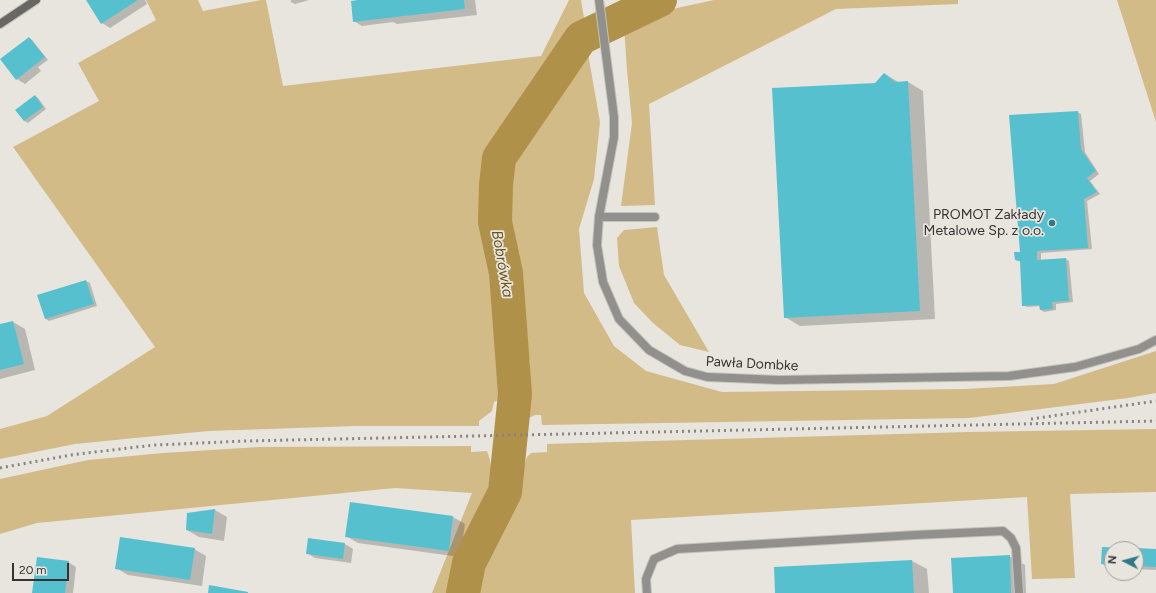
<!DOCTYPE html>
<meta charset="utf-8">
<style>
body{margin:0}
#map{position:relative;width:1156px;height:593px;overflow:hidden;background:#e8e5df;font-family:Figtree,sans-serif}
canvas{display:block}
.north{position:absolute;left:1104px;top:541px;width:40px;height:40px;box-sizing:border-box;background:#e8e5df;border:1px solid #a19e9a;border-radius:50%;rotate:276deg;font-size:11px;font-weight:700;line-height:16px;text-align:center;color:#363432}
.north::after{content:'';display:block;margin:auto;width:14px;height:18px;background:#327983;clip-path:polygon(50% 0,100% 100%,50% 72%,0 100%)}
.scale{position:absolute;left:12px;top:563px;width:57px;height:18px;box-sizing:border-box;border:2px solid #363432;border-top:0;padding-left:5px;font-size:12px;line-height:14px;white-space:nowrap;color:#363432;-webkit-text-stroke:3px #e8e5df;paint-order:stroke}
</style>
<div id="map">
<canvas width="1156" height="593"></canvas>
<div class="north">N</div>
<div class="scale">20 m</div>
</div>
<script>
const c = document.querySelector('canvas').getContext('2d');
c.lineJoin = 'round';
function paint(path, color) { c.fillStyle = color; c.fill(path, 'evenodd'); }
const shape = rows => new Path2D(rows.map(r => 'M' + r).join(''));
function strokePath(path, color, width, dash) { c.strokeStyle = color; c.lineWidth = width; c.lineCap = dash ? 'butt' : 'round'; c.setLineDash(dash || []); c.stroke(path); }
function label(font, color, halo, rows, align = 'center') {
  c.font = font + ' Figtree,sans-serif'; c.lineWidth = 3.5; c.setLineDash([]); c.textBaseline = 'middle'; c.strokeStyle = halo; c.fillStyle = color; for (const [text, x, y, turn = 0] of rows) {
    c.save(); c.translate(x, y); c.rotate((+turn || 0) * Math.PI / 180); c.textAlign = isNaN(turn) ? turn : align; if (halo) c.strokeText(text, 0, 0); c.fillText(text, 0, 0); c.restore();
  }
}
paint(shape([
 [146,0,198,0,203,11,261,0,266,0,283,86,541,56,569,0,581,0,584,18,490,151,483,198,498,272,507,384,504,395,499,400,494,402,492,411,479,421,479,426,355,426,209,431,145,437,75,444,0,459,0,429,47,416,155,347,13,147,99,101,78,63,156,20],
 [714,0,958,0,958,4,836,9,649,104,655,205,621,206,632,123,627,70,624,26,677,8],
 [1117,0,1156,0,1156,122],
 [587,48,600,122,594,179,579,229,584,293,614,346,646,371,722,392,965,389,1054,384,1156,351,1156,393,1128,398,969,418,542,425,541,415,535,415,529,418,530,386,530,364,515,265,508,177,532,127],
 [657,227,664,275,709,352,680,345,653,323,634,303,619,266,617,238,624,230],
 [1156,429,1156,492,1070,494,1075,578,1032,579,1027,497,631,520,635,593,432,593,472,493,395,488,37,523,0,534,0,479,88,460,163,453,259,447,471,446,471,452,487,451,490,460,492,476,520,477,527,457,531,453,547,452,547,444,969,432]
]), '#d2bb86');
paint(shape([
 [87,0,145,0,147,4,110,28,102,23],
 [291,0,309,0,295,4,291,2],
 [367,0,475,0,477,15,397,24,393,22,362,26,354,21],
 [29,38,32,40,48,60,38,67,41,71,25,84,17,79],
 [885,74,900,83,908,82,923,91,935,319,800,326,785,317,876,84],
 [35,96,38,98,46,109,28,123,24,121],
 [1077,112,1081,114,1085,152,1099,174,1090,181,1100,194,1087,201,1092,249,1041,253,1041,260,1066,259,1069,261,1073,302,1056,304,1056,310,1044,312,1041,310,1040,306,1027,307,1023,305,1021,262,1016,260,1021,254],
 [86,281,90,283,97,306,49,321,46,319,39,296],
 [13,322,25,329,35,370,0,379,0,325],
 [215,510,227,517,224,541,199,537,187,530,188,514],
 [453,517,465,524,460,557,358,543,346,536],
 [309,539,345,544,353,549,351,563,315,558,307,553],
 [1103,548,1132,549,1112,549,1112,568,1102,564],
 [194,549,206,556,202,586,128,575,116,568],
 [1136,549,1156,550,1156,570,1136,569],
 [1009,556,1025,565,1026,593,954,593],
 [912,561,927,569,929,593,776,593,775,568],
 [68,562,76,567,73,593,33,593]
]), '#0003');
strokePath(shape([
 [463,593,469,563,505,492,515,394,506,273,495,222,496,185,499,158,581,38,660,0]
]), '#af9149', 34);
paint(shape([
 [86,0,138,0,101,24],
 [358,0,464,0,465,9,353,22,351,1],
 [29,37,45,57,16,80,0,59],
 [884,73,895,82,908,81,920,311,784,318,772,88,875,83],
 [35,95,43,107,24,121,15,110],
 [1078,111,1081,149,1096,171,1087,178,1097,192,1084,199,1088,248,1037,251,1037,260,1066,258,1069,301,1052,302,1053,309,1040,310,1039,305,1022,306,1020,261,1015,260,1014,252,1020,252,1009,115],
 [86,280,94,304,45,319,37,295],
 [13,321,24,364,0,370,0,324],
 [350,502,453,516,449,551,345,537],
 [215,509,212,534,186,530,187,513],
 [120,537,195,548,190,580,115,569],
 [308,538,345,543,343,559,306,554],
 [1102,547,1127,548,1127,549,1112,549,1112,565,1101,564],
 [1136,548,1156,549,1156,567,1136,566],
 [1010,555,1011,593,953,593,951,558],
 [37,557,69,561,65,593,32,593],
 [912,560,914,593,775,593,774,567],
 [209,585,248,592,248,593,208,593]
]), '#57c0ce');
const lane = shape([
 [599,217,655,217],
 [647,593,646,579,654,559,677,549,915,535,1003,531,1011,538,1016,548,1019,593]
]);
const street = shape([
 [599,0,614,117,614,137,599,217,597,245,603,282,619,319,649,350,685,371,707,377,779,380,1009,376,1075,367,1139,349,1156,340]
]);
const secondary = shape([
 [0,24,36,0]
]);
strokePath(lane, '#c4c2bc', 10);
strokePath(street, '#c4c2bc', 10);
strokePath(secondary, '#c4c2bc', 10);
strokePath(lane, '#91908d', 8);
strokePath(street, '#91908d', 8);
strokePath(secondary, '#696763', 8);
strokePath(shape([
 [1031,419,1156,401],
 [0,468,71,455,128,448,155,445,246,441,1156,421]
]), '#878481', 3, [2, 4]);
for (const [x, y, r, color] of [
 [1052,223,4,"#327983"]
]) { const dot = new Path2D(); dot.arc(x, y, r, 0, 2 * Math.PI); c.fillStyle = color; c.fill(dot); strokePath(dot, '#e8e5df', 1.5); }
label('14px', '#363432', '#e8e5df', [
 ["PROMOT Zakłady",1044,215],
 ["Metalowe Sp. z o.o.",1044,231]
], 'right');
label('14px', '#363432', '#e8e5df', [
 ["Pawła Dombke",752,364,3]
]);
label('italic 15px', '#69541d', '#e8e5df', [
 ["Bobrówka",502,264,80]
]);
</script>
